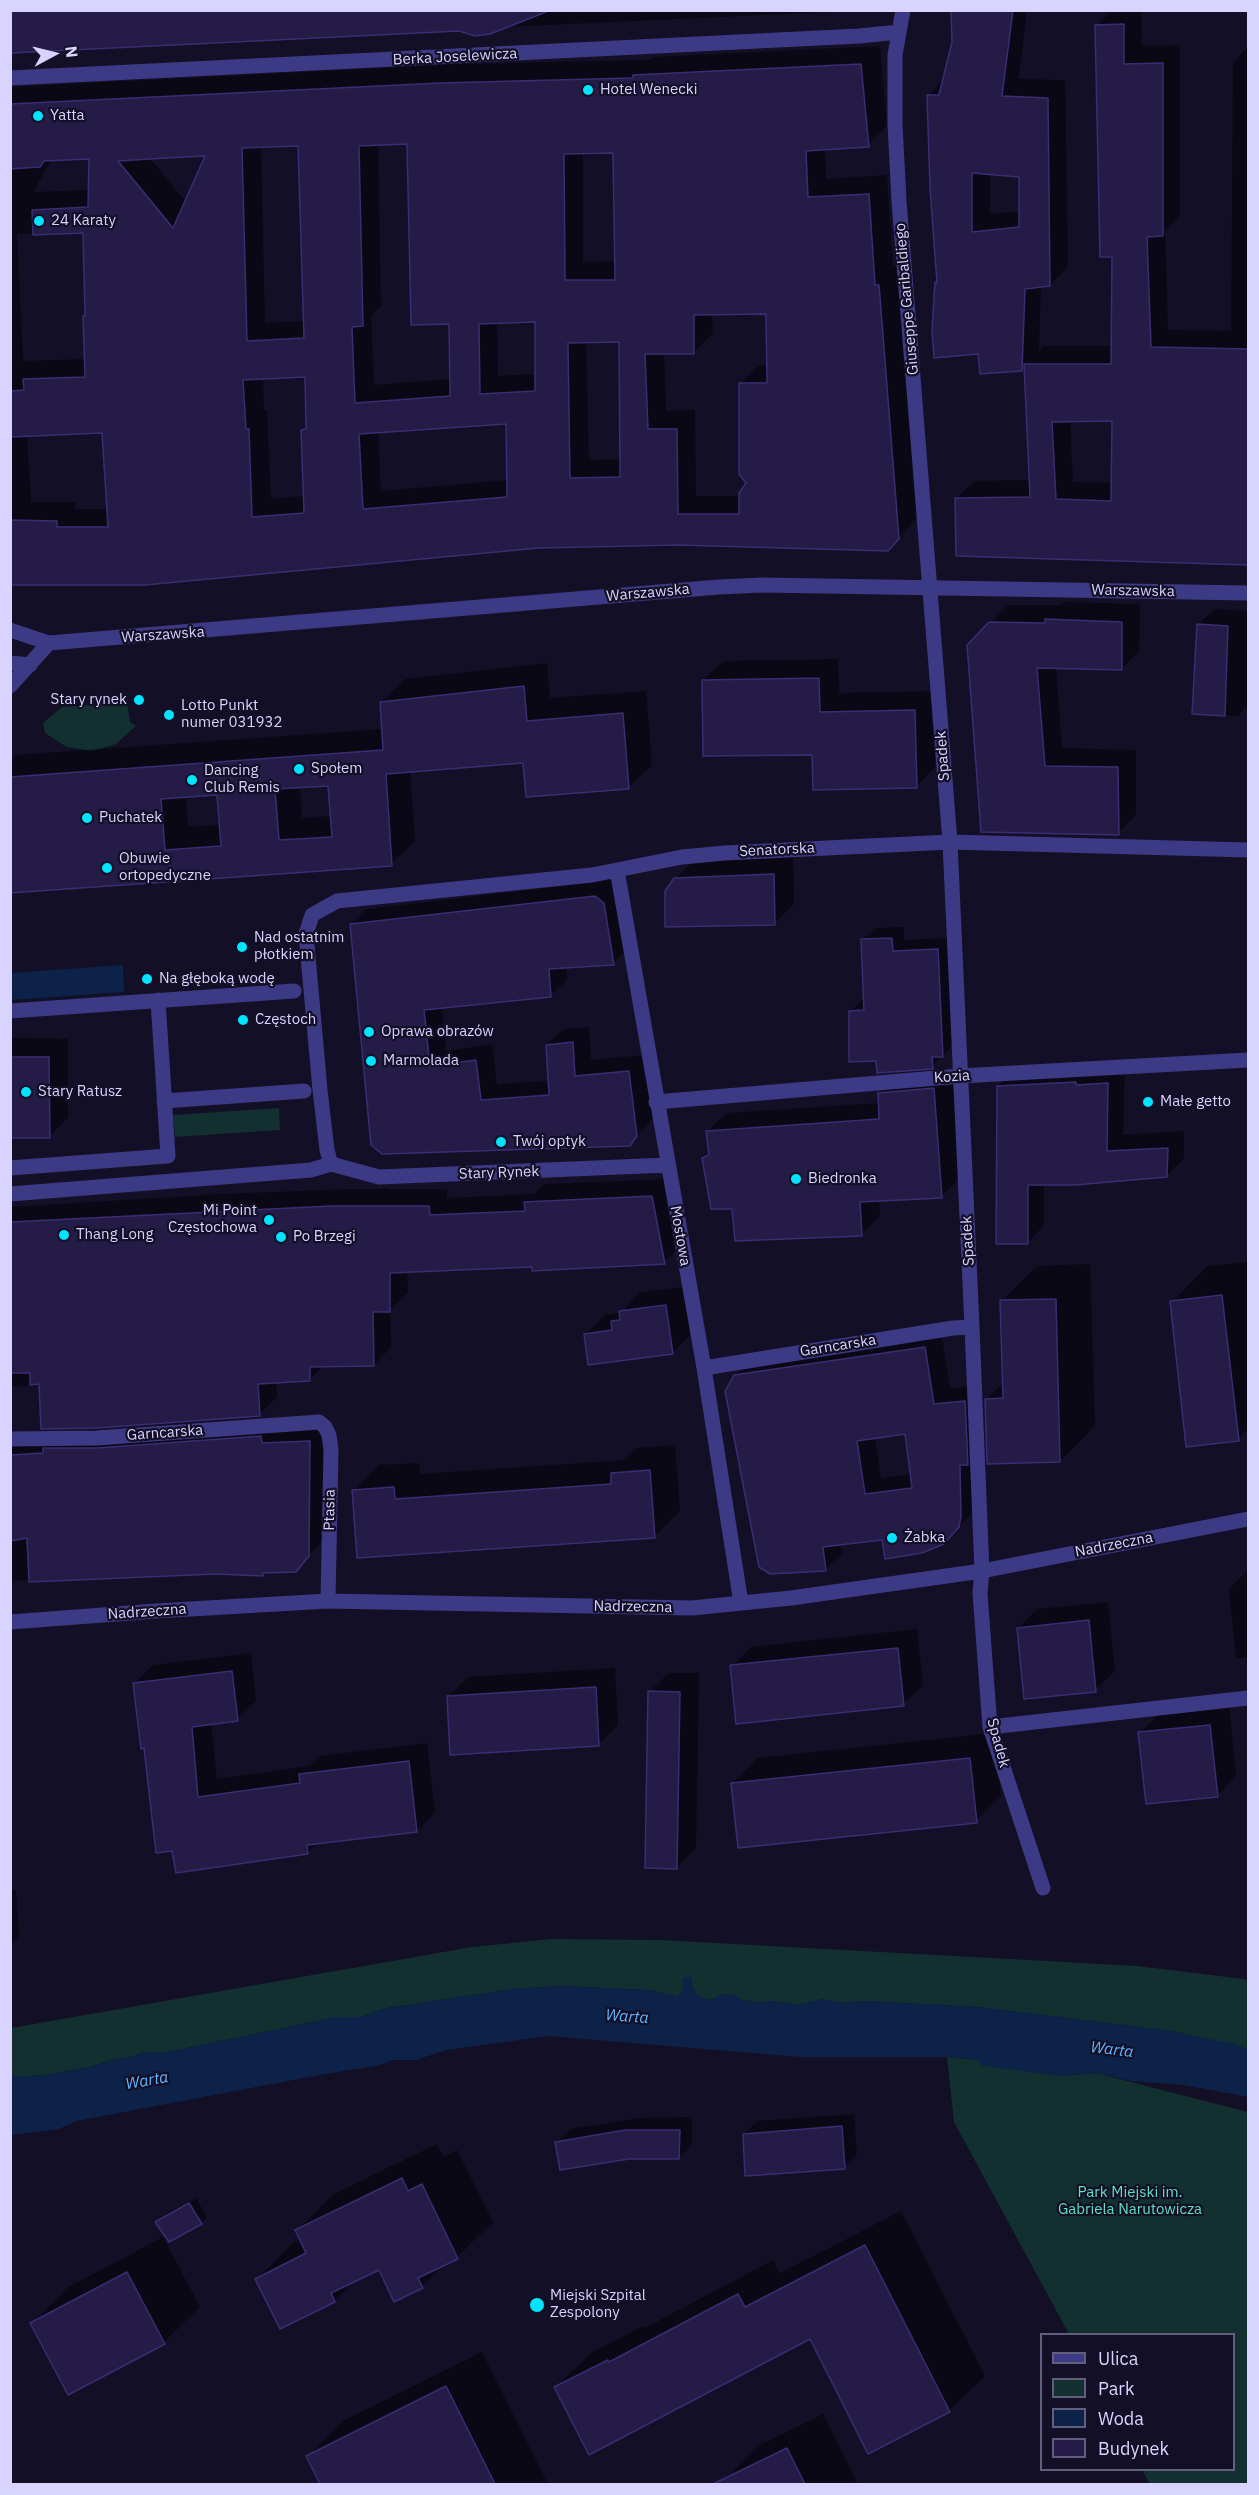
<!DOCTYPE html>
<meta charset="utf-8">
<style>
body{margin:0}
#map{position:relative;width:1259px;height:2495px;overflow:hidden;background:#130f26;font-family:"IBM Plex Sans",sans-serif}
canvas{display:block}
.frame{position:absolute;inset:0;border:12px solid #d9d4ff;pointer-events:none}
.legend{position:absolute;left:1040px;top:2333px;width:195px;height:138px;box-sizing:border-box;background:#130f26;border:2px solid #625e7d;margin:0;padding:8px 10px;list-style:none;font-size:18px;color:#d9d4ff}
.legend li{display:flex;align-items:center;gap:12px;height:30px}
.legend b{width:30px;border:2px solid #625e7d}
.north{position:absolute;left:24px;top:24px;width:60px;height:60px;-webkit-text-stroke:4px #130f26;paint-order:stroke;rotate:83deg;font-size:16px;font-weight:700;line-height:24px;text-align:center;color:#d9d4ff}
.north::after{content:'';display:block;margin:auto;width:21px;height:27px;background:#d9d4ff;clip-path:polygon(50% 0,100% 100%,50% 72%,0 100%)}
</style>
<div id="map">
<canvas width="1259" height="2495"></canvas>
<div class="frame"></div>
<ul class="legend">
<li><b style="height:8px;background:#3d3a85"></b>Ulica</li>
<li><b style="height:16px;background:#12302f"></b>Park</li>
<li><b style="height:16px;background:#0c2248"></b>Woda</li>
<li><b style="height:16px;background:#241b47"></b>Budynek</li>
</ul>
<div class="north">N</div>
</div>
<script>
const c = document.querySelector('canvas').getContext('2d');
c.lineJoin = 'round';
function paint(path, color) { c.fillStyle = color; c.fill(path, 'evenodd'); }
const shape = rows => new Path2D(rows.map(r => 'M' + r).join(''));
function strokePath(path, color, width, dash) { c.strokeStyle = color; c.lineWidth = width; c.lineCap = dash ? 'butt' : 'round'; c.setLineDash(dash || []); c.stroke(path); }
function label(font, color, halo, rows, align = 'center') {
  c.font = font + ' "IBM Plex Sans",sans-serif'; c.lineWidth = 4.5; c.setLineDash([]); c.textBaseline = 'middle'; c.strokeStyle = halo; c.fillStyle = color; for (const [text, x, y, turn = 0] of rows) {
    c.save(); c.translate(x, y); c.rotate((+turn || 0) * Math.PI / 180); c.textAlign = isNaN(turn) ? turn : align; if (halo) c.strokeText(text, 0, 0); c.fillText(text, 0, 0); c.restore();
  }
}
paint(shape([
 [127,702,130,722,136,726,116,744,92,751,67,747,45,733,43,723,62,707],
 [279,1108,280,1130,175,1137,173,1115],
 [551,1939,661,1940,1137,1966,1244,1979,1248,1981,1248,2049,1171,2031,978,2007,864,2001,841,2003,822,1999,799,2005,771,2001,759,2003,742,2000,734,1995,724,1994,711,2000,700,1997,692,1989,691,1977,683,1977,684,1989,677,1997,650,1990,626,1989,560,1986,513,1989,387,2008,360,2017,337,2017,163,2053,144,2052,128,2058,115,2059,90,2067,45,2075,11,2077,11,2028,472,1947],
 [947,2057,976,2060,1060,2076,1096,2073,1248,2112,1248,2484,1150,2484,1142,2470,1234,2470,1234,2334,1069,2334,954,2122]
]), '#12302f');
paint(shape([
 [123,965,124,992,11,1000,11,973],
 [683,1977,691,1977,692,1989,700,1997,711,2000,723,1994,734,1995,742,2000,759,2003,771,2001,799,2005,822,1999,841,2003,864,2001,978,2007,1171,2031,1234,2044,1248,2049,1248,2097,1183,2085,1131,2081,1096,2073,1060,2076,983,2066,976,2060,947,2057,801,2057,549,2036,446,2050,416,2060,392,2060,381,2065,320,2075,76,2121,59,2129,11,2135,11,2077,45,2075,90,2067,115,2059,128,2058,144,2052,163,2053,337,2017,360,2017,387,2008,513,1989,560,1986,626,1989,650,1990,677,1997,684,1989]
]), '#0c2248');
paint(shape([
 [10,10,873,10,460,29],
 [953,10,1027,10,1019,79,1065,80,1068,267,1050,285,1041,286,1039,351,1044,346,1113,346,1113,255,1097,26,1112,10,1141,10,1142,46,1180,45,1180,216,1165,231,1168,330,1231,331,1233,62,1248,47,1248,565,1131,559,956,499,974,481,1031,480,1026,365,1021,370,980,353,936,283,938,281,929,95,944,79,954,43],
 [990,173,1020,176,1020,211,990,214],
 [1070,420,1113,420,1113,483,1073,482],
 [880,46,887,126,868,145,825,148,826,179,887,175,893,267,897,266,917,518,888,549,678,543,539,547,10,584,10,87,459,64,650,60,653,57],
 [409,142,451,323,451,379,374,385,371,316,381,306,378,143],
 [299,145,305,321,265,323,261,146],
 [614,151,616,261,583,262,583,152],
 [207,154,186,202,149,157],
 [90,157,90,190,33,192,52,159],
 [85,232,86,359,23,361,17,234],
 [712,313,767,313,768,365,759,365,740,384,748,483,741,496,696,496,695,410,666,411,664,353,694,352,713,333],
 [536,321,537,374,498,376,497,322],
 [621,340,621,459,589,460,586,341],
 [307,375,308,425,302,430,305,496,271,499,267,410,264,410,263,378],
 [507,422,508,480,381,491,378,431],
 [104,431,108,509,75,509,75,502,31,502,27,435],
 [1065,602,1140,604,1139,651,1121,669,1056,667,1062,748,1136,750,1136,815,1118,833,983,831,969,645,1008,605,1061,605],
 [1214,609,1248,611,1248,705,1238,716,1193,713,1198,625],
 [838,659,839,693,934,691,935,767,916,787,703,680,723,661],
 [547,663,550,698,646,691,652,765,628,788,525,761,410,771,415,841,391,864,10,892,10,761,16,755,383,729,381,702,405,679],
 [330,785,332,816,302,818,300,786],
 [219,793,221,825,188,827,186,795],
 [793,856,794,904,775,923,675,879,695,860],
 [612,880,630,947,613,963,566,967,567,980,550,996,442,1006,446,1051,492,1044,497,1084,549,1081,547,1045,563,1029,589,1027,591,1060,645,1055,653,1118,646,1127,629,1144,382,1152,352,925,368,909],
 [904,927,904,940,949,938,954,1044,932,1067,878,1059,850,1012,862,1000,865,1000,863,940,875,928],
 [13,1038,68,1039,68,1117,49,1137,10,1137,10,1041],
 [1125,1067,1123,1135,1184,1131,1184,1159,1166,1176,1044,1184,1044,1225,1027,1243,998,1087,1016,1069],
 [952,1071,959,1179,941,1197,879,1200,880,1216,862,1234,733,1207,704,1158,710,1152,708,1131,726,1113,880,1103,879,1093,897,1075],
 [670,1179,682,1244,664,1262,407,1271,408,1293,390,1310,391,1347,374,1365,323,1366,309,1380,276,1381,277,1397,259,1415,40,1385,10,1387,10,1207,223,1194,349,1189,447,1189,447,1198,534,1194,544,1184],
 [1248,1262,1248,1429,1238,1439,1172,1302,1207,1266],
 [1090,1264,1095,1426,1060,1461,986,1400,1004,1382,1002,1301,1037,1266],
 [684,1287,691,1334,672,1353,585,1335,605,1315,621,1313,640,1292],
 [941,1332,950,1388,981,1386,975,1510,943,1543,883,1539,840,1544,842,1553,826,1569,735,1376,752,1360],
 [906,1432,912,1474,881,1478,875,1437],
 [327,1423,326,1537,295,1570,265,1572,263,1574,216,1572,10,1581,10,1437,116,1430],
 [675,1445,680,1511,654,1537,359,1556,354,1491,379,1465,419,1463,420,1474,625,1460,637,1448],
 [1248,1570,1248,1657,1236,1659,1229,1589],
 [1108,1602,1115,1671,1095,1690,1018,1628,1037,1609],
 [917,1629,923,1685,903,1704,732,1666,751,1647],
 [251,1653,256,1701,237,1720,211,1723,217,1779,309,1766,319,1756,427,1743,435,1812,417,1831,317,1843,308,1852,174,1849,145,1747,135,1683,153,1665],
 [615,1668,618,1725,599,1744,448,1697,468,1677],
 [669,1673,699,1673,696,1848,677,1867,649,1692],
 [1229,1706,1236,1776,1217,1795,1140,1733,1159,1714],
 [995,1733,1001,1796,976,1821,732,1783,758,1758],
 [10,1890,16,1890,19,1937,10,1945],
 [854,2114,857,2154,844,2167,744,2134,757,2121],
 [692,2117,692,2145,679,2158,557,2142,570,2129,639,2118],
 [437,2144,443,2157,457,2150,493,2222,457,2257,445,2264,422,2286,379,2268,355,2280,334,2301,257,2279,292,2244,301,2239,297,2231,332,2195],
 [196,2198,207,2217,201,2223,156,2222,162,2216],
 [901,2211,985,2376,949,2411,810,2337,556,2387,592,2352,643,2326,645,2328,773,2260,780,2273],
 [163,2237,200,2307,164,2342,69,2393,32,2324,67,2288],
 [482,2352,548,2484,322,2484,308,2457,343,2421],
 [823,2414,858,2484,727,2484,725,2480,760,2445]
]), '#0007');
const building = shape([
 [10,10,546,10,546,12,490,34,475,36,459,31,10,53,10,10],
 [951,10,1013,10,1002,96,1048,98,1050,286,1025,289,1022,371,980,374,978,354,934,358,932,329,935,282,937,283,930,188,927,95,939,95,952,42,951,10],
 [972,173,1019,177,1019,227,972,232,972,173],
 [1124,24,1124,64,1163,63,1163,236,1147,237,1151,347,1248,349,1248,565,956,556,955,498,1030,497,1024,364,1111,364,1112,257,1100,257,1095,25,1124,24],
 [1112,421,1111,501,1056,499,1052,422,1112,421],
 [861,64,869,147,806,151,808,197,869,194,875,285,879,285,880,297,899,539,888,551,678,545,539,548,145,585,10,585,10,520,57,521,57,527,108,527,102,433,10,437,10,391,24,390,23,379,85,377,83,316,85,316,83,233,33,235,32,210,88,207,89,159,44,161,40,167,10,169,10,104,440,83,632,78,633,75,861,64],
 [407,144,411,325,449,324,450,396,355,403,352,327,363,326,359,146,407,144],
 [298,146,304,338,247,341,242,148,298,146],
 [613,153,615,280,565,280,564,154,613,153],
 [205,156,173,228,118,161,166,158,205,156],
 [766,314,767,383,739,383,739,474,746,483,739,493,739,514,678,514,677,429,648,429,645,354,694,354,694,315,766,314],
 [535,322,535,391,480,394,479,324,535,322],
 [619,342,620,477,570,478,568,343,619,342],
 [305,377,306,429,301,430,304,513,252,517,249,429,246,429,243,380,305,377],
 [506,424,507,497,363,509,359,434,506,424],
 [1045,619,1122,622,1122,670,1037,668,1045,766,1118,767,1119,835,981,832,967,645,989,622,1045,623,1045,619],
 [1197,624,1228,626,1225,716,1192,714,1197,624],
 [819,678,820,712,915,710,917,788,813,790,812,755,703,756,702,680,819,678],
 [524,686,527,721,623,713,629,789,526,797,523,763,386,774,392,866,10,893,10,777,383,750,380,702,524,686],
 [328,786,332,837,279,840,275,789,328,786],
 [217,795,221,846,165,850,161,799,217,795],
 [774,874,775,925,665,927,665,891,674,878,774,874],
 [595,896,604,903,614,965,549,969,551,997,424,1010,430,1066,476,1060,481,1100,549,1095,546,1045,573,1042,575,1076,629,1071,637,1136,630,1146,382,1154,371,1145,350,924,595,896],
 [892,938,893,951,938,949,943,1057,932,1057,933,1069,877,1073,876,1061,849,1062,849,1011,864,1010,861,939,892,938],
 [10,1057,49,1057,50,1138,10,1138,10,1057],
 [1076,1082,1076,1085,1108,1083,1107,1151,1168,1148,1167,1177,1075,1185,1028,1185,1028,1244,996,1244,997,1086,1076,1082],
 [934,1088,942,1198,860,1202,862,1236,735,1241,732,1209,711,1209,702,1158,709,1155,706,1131,879,1119,878,1093,934,1088],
 [652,1196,665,1264,532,1271,532,1267,390,1273,390,1312,373,1312,374,1366,310,1367,310,1381,258,1384,260,1416,97,1428,41,1429,39,1384,30,1385,30,1373,10,1373,10,1222,331,1206,429,1206,430,1215,525,1211,524,1202,652,1196],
 [1222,1295,1239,1441,1186,1447,1170,1301,1222,1295],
 [1056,1299,1060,1462,987,1464,985,1399,1003,1398,1000,1300,1056,1299],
 [666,1305,673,1354,588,1365,584,1334,612,1330,611,1321,620,1320,619,1311,666,1305],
 [925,1347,934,1404,965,1401,968,1465,960,1465,961,1516,959,1527,944,1544,922,1553,885,1559,882,1540,823,1547,826,1571,770,1574,759,1567,725,1391,734,1375,925,1347],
 [905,1434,912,1488,865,1494,857,1441,905,1434],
 [261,1436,262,1443,310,1441,309,1556,296,1572,263,1573,263,1576,216,1574,29,1582,27,1538,10,1541,10,1455,43,1453,43,1448,97,1448,261,1436],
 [650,1470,655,1538,357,1558,352,1490,394,1487,395,1499,611,1484,611,1473,650,1470],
 [1089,1620,1096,1692,1024,1699,1017,1628,1089,1620],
 [898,1648,904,1706,736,1724,730,1665,898,1648],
 [232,1671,238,1721,192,1727,198,1797,300,1783,299,1774,409,1761,417,1832,307,1845,308,1854,176,1873,172,1851,156,1853,144,1748,141,1749,133,1683,232,1671],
 [596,1687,599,1746,450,1755,447,1696,596,1687],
 [648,1691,680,1692,677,1869,645,1868,648,1691],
 [1210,1725,1218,1797,1146,1804,1138,1732,1210,1725],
 [970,1758,977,1823,738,1848,731,1783,970,1758],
 [842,2126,845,2169,745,2176,743,2134,842,2126],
 [625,2130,680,2130,679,2159,629,2159,560,2170,555,2142,625,2130],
 [402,2178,408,2191,422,2184,458,2259,418,2278,423,2288,394,2302,379,2270,331,2293,335,2302,280,2329,255,2279,306,2253,295,2230,402,2178],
 [189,2203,202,2224,169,2242,155,2222,189,2203],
 [865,2245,950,2412,868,2454,810,2339,589,2455,554,2387,608,2360,609,2362,738,2294,745,2307,865,2245],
 [127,2272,165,2344,68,2395,30,2323,127,2272],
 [446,2386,495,2484,320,2484,306,2456,446,2386],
 [787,2448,805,2484,713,2484,787,2448]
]);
paint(building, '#241b47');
strokePath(building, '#3b2d73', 1.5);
strokePath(shape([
 [903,10,895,55,895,124,899,201,950,842,972,1327,982,1571,980,1593,990,1727,1043,1888],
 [10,78,859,36,899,32],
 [10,630,49,643,719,587,762,585,1248,593],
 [10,663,30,665],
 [10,686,49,643],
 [617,870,704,1368,741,1603],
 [10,1011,294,991],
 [164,1101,304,1091],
 [656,1102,960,1076,1248,1060],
 [331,1164,327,1150,320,1090,306,934,312,915,337,901,592,875,682,857,725,853,950,842,1248,850],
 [10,1168,168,1156,158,1000],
 [10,1194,311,1170,331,1164,379,1177,668,1165],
 [704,1368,953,1328,972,1327],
 [10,1439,97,1438,319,1422,325,1427,329,1435,331,1450,328,1601],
 [10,1622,156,1611,328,1601,692,1608,791,1598,982,1571,1248,1519],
 [990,1727,1248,1698]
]), '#3d3a85', 15);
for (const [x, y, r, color] of [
 [588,90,6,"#00e5ff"],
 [38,116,6,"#00e5ff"],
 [39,221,6,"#00e5ff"],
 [139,700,6,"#00e5ff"],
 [169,715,6,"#00e5ff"],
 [299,769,6,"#00e5ff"],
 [192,780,6,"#00e5ff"],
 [87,818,6,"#00e5ff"],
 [107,868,6,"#00e5ff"],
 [242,947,6,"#00e5ff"],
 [147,979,6,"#00e5ff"],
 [243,1020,6,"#00e5ff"],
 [369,1032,6,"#00e5ff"],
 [371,1061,6,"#00e5ff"],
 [26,1092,6,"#00e5ff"],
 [1148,1102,6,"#00e5ff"],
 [501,1142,6,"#00e5ff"],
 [796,1179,6,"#00e5ff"],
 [269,1220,6,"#00e5ff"],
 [64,1235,6,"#00e5ff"],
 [281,1237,6,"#00e5ff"],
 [892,1538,6,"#00e5ff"],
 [537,2305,8,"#00e5ff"]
]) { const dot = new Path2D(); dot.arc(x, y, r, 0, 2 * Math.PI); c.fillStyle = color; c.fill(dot); strokePath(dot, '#130f26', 2); }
label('15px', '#d9d4ff', '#130f26', [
 ["Berka Joselewicza",455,57,-3],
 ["Giuseppe Garibaldiego",907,299,-95],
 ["Warszawska",1133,591,1],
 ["Warszawska",648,593,-5],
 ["Warszawska",163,635,-4],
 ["Spadek",943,756,-94],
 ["Senatorska",777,850,-3],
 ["Kozia",952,1077,-4],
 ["Stary Rynek",499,1173,-2],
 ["Mostowa",680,1236,80],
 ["Spadek",968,1241,-93],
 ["Garncarska",838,1346,-9],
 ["Garncarska",165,1433,-4],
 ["Ptasia",330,1510,-89],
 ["Nadrzeczna",1114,1545,-11],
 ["Nadrzeczna",633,1607,1],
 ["Nadrzeczna",147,1612,-4],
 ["Spadek",998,1743,75]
]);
label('15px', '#d9d4ff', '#130f26', [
 ["Hotel Wenecki",600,90],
 ["Yatta",50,116],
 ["24 Karaty",51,221],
 ["Stary rynek",127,700,"right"],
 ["Lotto Punkt",181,706],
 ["numer 031932",181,723],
 ["Społem",311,769],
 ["Dancing",204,771],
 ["Club Remis",204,788],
 ["Puchatek",99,818],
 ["Obuwie",119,859],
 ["ortopedyczne",119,876],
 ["Nad ostatnim",254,938],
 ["płotkiem",254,955],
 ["Na głęboką wodę",159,979],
 ["Częstoch",255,1020],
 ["Oprawa obrazów",381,1032],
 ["Marmolada",383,1061],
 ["Stary Ratusz",38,1092],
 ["Małe getto",1160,1102],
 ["Twój optyk",513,1142],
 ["Biedronka",808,1179],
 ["Mi Point",257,1211,"right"],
 ["Częstochowa",257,1228,"right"],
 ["Thang Long",76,1235],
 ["Po Brzegi",293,1237],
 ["Żabka",904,1538],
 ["Miejski Szpital",550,2296],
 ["Zespolony",550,2313]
], 'left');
label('15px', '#5fe0c0', '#130f26', [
 ["Park Miejski im.",1130,2193],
 ["Gabriela Narutowicza",1130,2210]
]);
label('italic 16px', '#62b6ff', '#130f26', [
 ["Warta",627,2017,4],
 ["Warta",1112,2050,7],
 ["Warta",147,2081,-10]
]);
</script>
